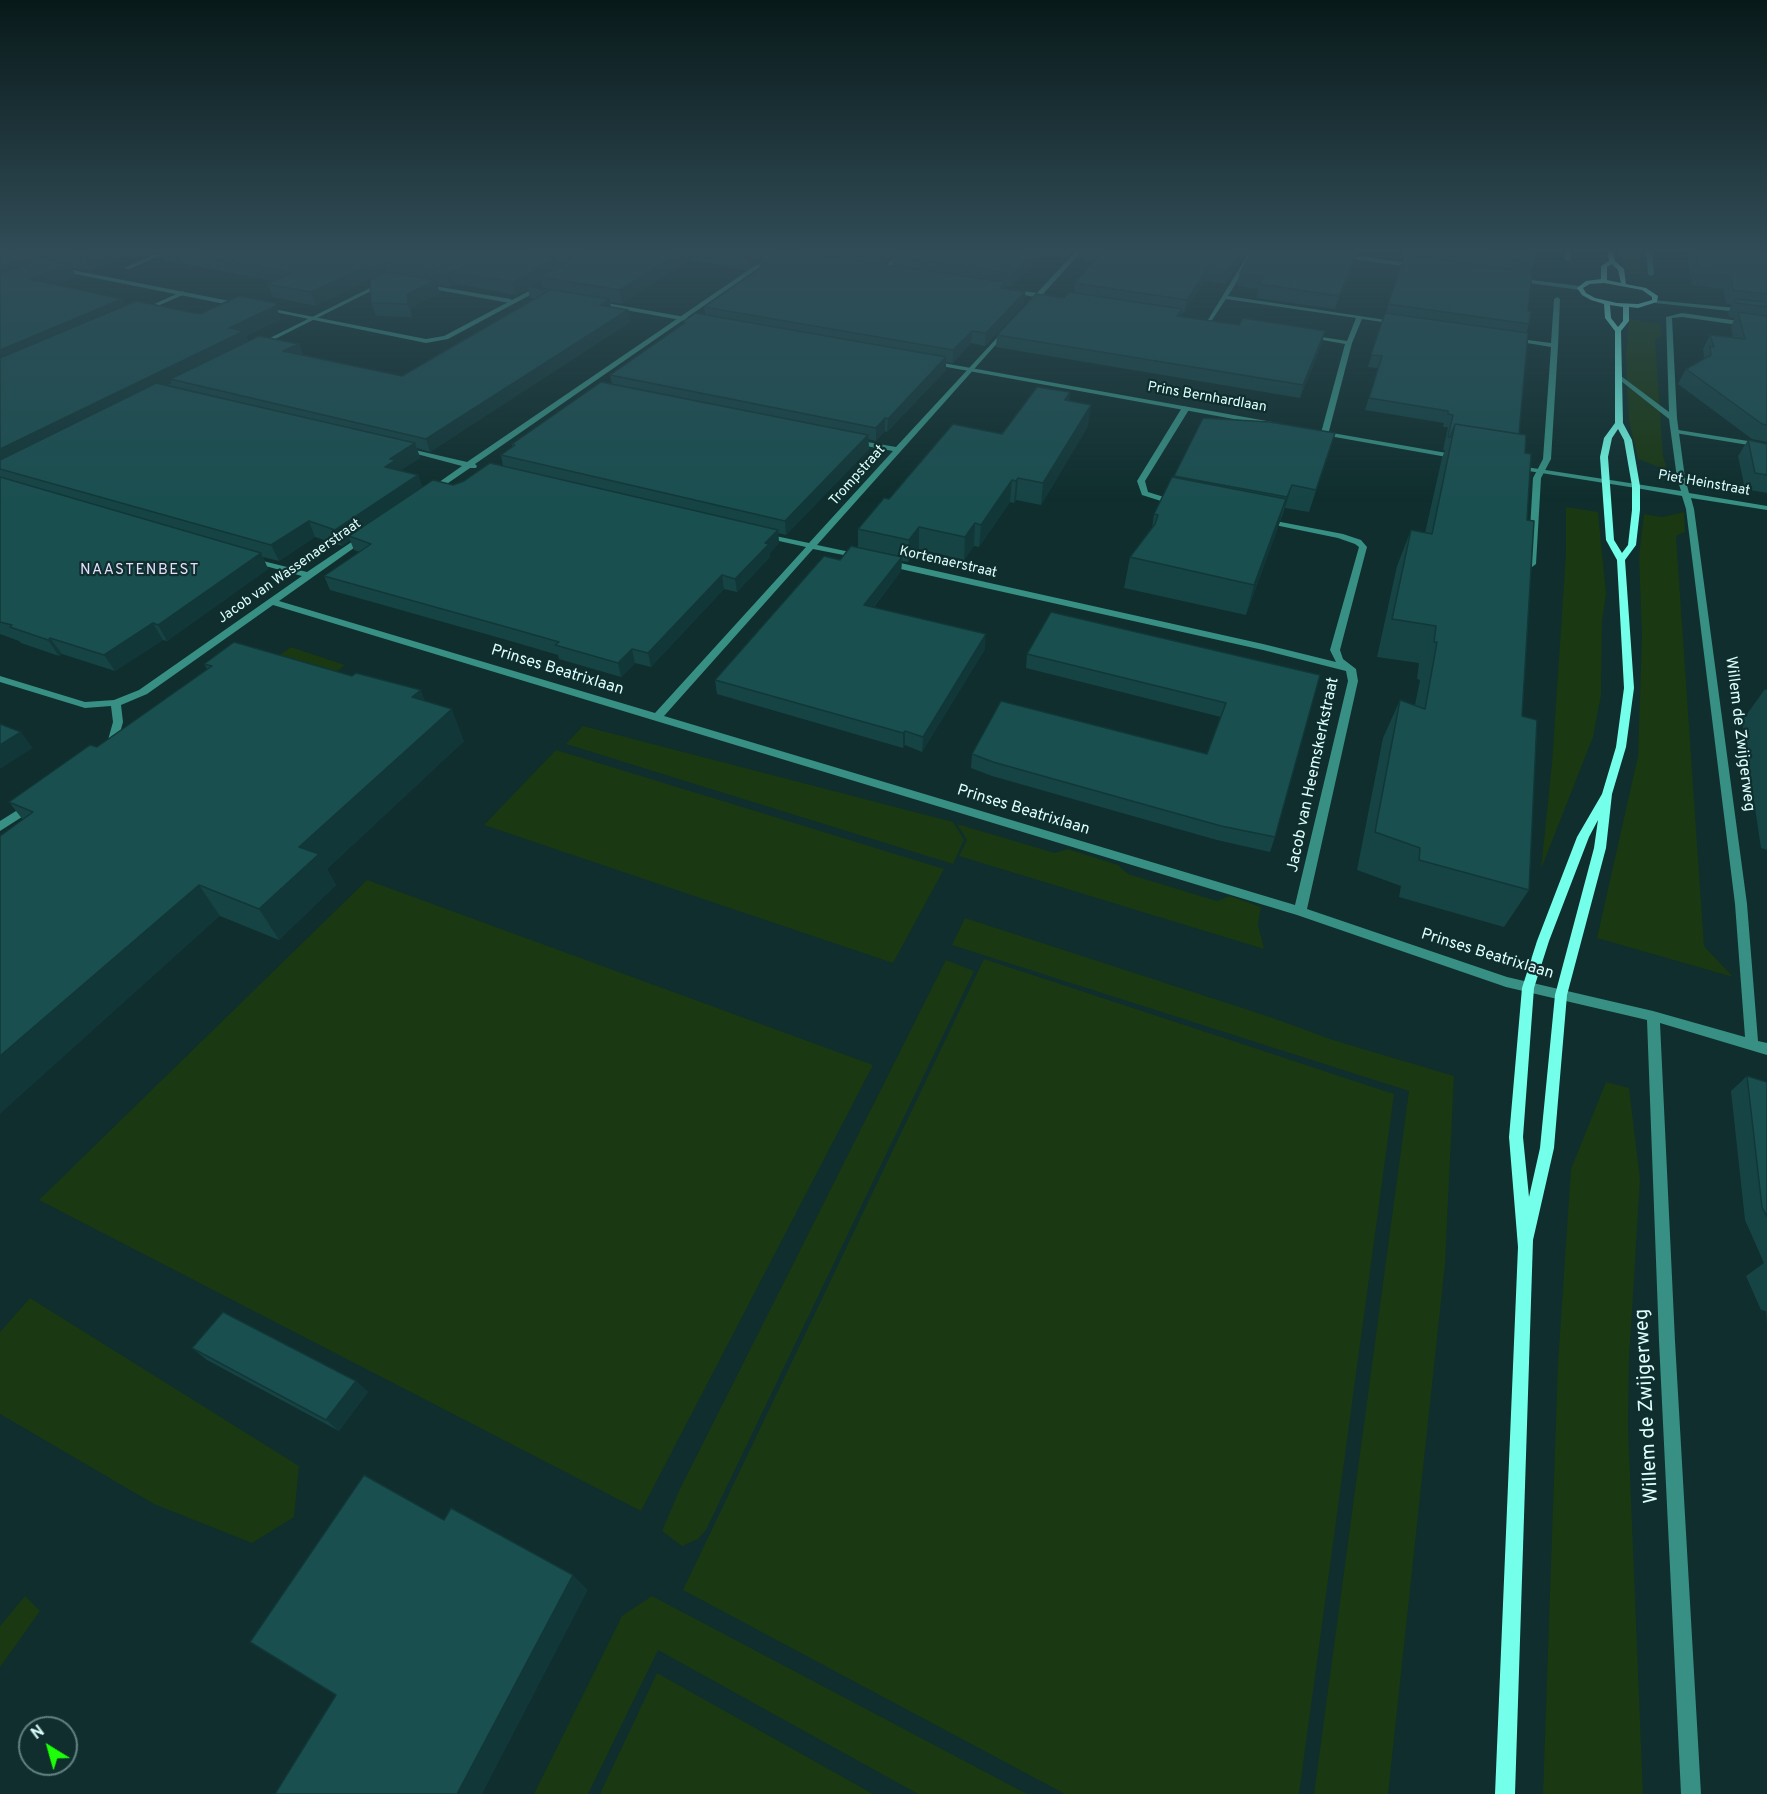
<!DOCTYPE html>
<style>
body{margin:0}
#map{position:relative;width:1767px;height:1794px;overflow:hidden;background:#0f2e2d;font-family:Overpass,sans-serif}
canvas{display:block}
.north{position:absolute;left:18px;top:1716px;width:60px;height:60px;box-sizing:border-box;background:#0f2e2d;border:2px solid #618280;border-radius:50%;rotate:323deg;font-size:16px;font-weight:700;line-height:24px;text-align:center;color:#dcfffd}
.north::after{content:'';display:block;margin:auto;width:21px;height:27px;background:#1dff08;clip-path:polygon(50% 0,100% 100%,50% 72%,0 100%)}
</style>
<div id="map">
<canvas width="1767" height="1794"></canvas>
<div class="north">N</div>
</div>
<script>
const c = document.querySelector('canvas').getContext('2d');
c.lineJoin = 'round';
function paint(path, color) { c.fillStyle = color; c.fill(path, 'evenodd'); }
const shape = rows => new Path2D(rows.map(r => 'M' + r).join(''));
function strokePath(path, color, width, dash) { c.strokeStyle = color; c.lineWidth = width; c.lineCap = dash ? 'butt' : 'round'; c.setLineDash(dash || []); c.stroke(path); }
function label(font, color, halo, rows, align = 'center') {
  c.font = font + ' Overpass,sans-serif'; c.lineWidth = 4.5; c.setLineDash([]); c.textBaseline = 'middle'; c.strokeStyle = halo; c.fillStyle = color; for (const [text, x, y, turn = 0] of rows) {
    c.save(); c.translate(x, y); c.rotate((+turn || 0) * Math.PI / 180); c.textAlign = isNaN(turn) ? turn : align; if (halo) c.strokeText(text, 0, 0); c.fillText(text, 0, 0); c.restore();
  }
}
paint(shape([
 [1619,251,1640,251,1642,275,1628,273],
 [1629,319,1660,324,1662,336,1655,339,1663,456,1667,470,1638,459,1629,421,1626,358],
 [1566,507,1598,512,1606,594,1602,621,1601,695,1593,737,1541,869,1552,763,1566,553],
 [1684,512,1685,532,1676,536,1704,946,1733,977,1597,938,1638,756,1642,636,1639,556,1644,514,1662,517],
 [291,647,345,665,329,678,274,659],
 [583,726,953,822,964,840,953,864,566,744],
 [556,750,739,806,944,869,893,963,484,825],
 [957,824,1055,853,1068,849,1118,865,1128,874,1217,901,1230,896,1261,907,1258,925,1264,949,959,856,967,840],
 [367,880,873,1065,641,1511,39,1200],
 [965,918,1270,1017,1333,1040,1454,1076,1445,1264,1388,1794,1314,1794,1409,1091,952,945],
 [984,959,1394,1094,1299,1794,1065,1794,683,1590],
 [946,960,974,971,706,1530,698,1539,682,1546,662,1531,679,1491],
 [1606,1082,1629,1088,1640,1179,1629,1359,1628,1426,1643,1794,1543,1794,1558,1363,1571,1169],
 [30,1298,299,1466,294,1517,252,1543,154,1504,0,1414,0,1332],
 [25,1596,40,1611,0,1667,0,1626],
 [652,1596,1027,1794,918,1794,658,1650,588,1794,534,1794,622,1616],
 [657,1673,873,1794,600,1794]
]), '#1a3812');
paint(shape([
 [1672,429,1767,444,1767,448,1675,433,1671,431,1672,429]
]), '#379083');
paint(shape([
 [163,251,171,251,129,269,124,268,163,251],
 [903,251,910,251,884,272,880,272,880,270,903,251],
 [1076,251,1082,251,1043,294,1050,296,1050,298,1040,298,1035,301,1032,299,1034,297,1006,291,1009,289,1037,293,1076,251],
 [1250,251,1256,251,1228,296,1399,322,1396,324,1362,319,1352,343,1328,435,1321,433,1345,344,1306,337,1309,335,1347,341,1356,318,1226,299,1210,323,1206,323,1250,251],
 [1565,251,1571,251,1570,261,1565,260,1565,251],
 [1646,251,1652,251,1654,274,1651,276,1648,274,1646,251],
 [1340,254,1418,264,1421,266,1418,268,1338,257,1340,254],
 [775,258,777,261,760,267,475,464,477,466,476,468,470,468,432,494,425,492,462,466,398,449,402,447,467,462,756,265,775,258],
 [1516,278,1580,286,1583,288,1580,290,1514,281,1516,278],
 [384,281,389,282,261,346,256,345,384,281],
 [423,284,510,299,513,301,510,303,421,287,423,284],
 [183,291,185,294,144,312,139,311,183,291],
 [1557,297,1560,299,1558,346,1551,459,1541,478,1536,564,1532,567,1528,564,1533,478,1543,459,1551,347,1509,340,1512,338,1551,343,1554,299,1557,297],
 [1682,313,1767,325,1767,329,1682,317,1672,318,1677,418,1685,478,1689,493,1767,506,1767,510,1691,498,1694,509,1747,904,1758,1041,1767,1043,1767,1055,1660,1023,1675,1341,1701,1794,1681,1794,1659,1341,1647,1020,1506,987,1297,915,273,605,147,694,121,705,123,722,118,740,112,750,108,751,103,748,108,740,113,722,111,706,85,708,0,682,0,676,85,702,114,700,139,690,302,576,247,561,247,557,307,572,365,533,369,536,368,538,279,601,655,713,806,547,761,537,761,533,809,543,893,451,850,443,850,439,896,447,1007,327,1009,328,1009,330,817,545,864,555,864,559,813,549,664,716,1295,905,1348,681,1346,671,1263,650,887,566,883,563,887,560,1263,644,1336,662,1330,650,1359,547,1355,544,1338,538,1265,523,1261,521,1265,519,1343,534,1361,540,1367,547,1340,650,1343,659,1356,669,1358,681,1307,909,1507,977,1653,1011,1745,1037,1735,904,1686,509,1682,496,1636,488,1632,486,1636,484,1681,491,1677,478,1669,419,1616,377,1621,376,1669,412,1666,317,1682,313],
 [1183,406,1190,408,1145,481,1148,492,1180,502,1180,506,1177,506,1142,495,1137,481,1183,406],
 [32,801,36,802,38,805,36,808,0,831,0,821,32,801]
]), '#379083');
paint(shape([
 [57,267,240,303,243,305,240,307,55,270,57,267],
 [531,290,545,294,542,296,532,294,448,339,426,343,260,309,263,307,426,339,444,336,531,290],
 [1653,300,1767,311,1767,315,1655,303,1653,300],
 [595,301,702,320,705,322,702,324,593,304,595,301],
 [932,361,1278,423,1282,425,1278,427,930,364,930,362,932,361],
 [1315,430,1458,455,1462,457,1458,459,1318,434,1314,432,1315,430],
 [1513,465,1636,484,1640,486,1636,488,1516,469,1513,469,1513,465]
]), '#379083');
paint(shape([
 [1607,251,1613,251,1615,261,1624,269,1626,284,1646,288,1658,296,1657,302,1638,308,1629,307,1629,321,1621,331,1623,423,1632,440,1640,486,1640,510,1636,545,1625,560,1634,688,1626,747,1612,794,1606,848,1567,995,1554,1148,1533,1240,1515,1794,1495,1794,1518,1247,1509,1137,1522,988,1537,941,1577,837,1602,794,1616,747,1624,688,1617,560,1606,540,1600,457,1604,438,1615,423,1615,331,1605,318,1604,304,1591,300,1582,295,1577,288,1586,281,1601,279,1601,266,1609,261,1607,251],
 [1612,264,1618,270,1621,283,1607,280,1607,267,1612,264],
 [1604,283,1642,290,1652,297,1652,300,1638,304,1617,303,1595,298,1586,293,1583,288,1590,284,1604,283],
 [1610,305,1623,307,1623,321,1618,327,1611,318,1610,305],
 [1618,429,1624,440,1632,486,1632,510,1628,545,1622,553,1614,540,1608,457,1612,438,1618,429],
 [1598,820,1594,848,1555,995,1540,1148,1529,1197,1523,1137,1534,988,1549,941,1589,837,1598,820]
]), '#73ffe9');
paint(shape([
 [0,251,1073,251,1067,258,1043,254,1012,287,1006,286,1005,289,1025,292,1024,304,985,346,971,343,953,363,946,362,946,370,887,432,885,431,876,441,868,439,869,449,786,535,778,533,779,543,770,553,770,557,737,592,724,589,651,667,635,663,621,677,559,659,558,655,507,640,330,590,324,576,360,552,354,550,350,540,342,546,315,537,279,561,263,557,268,569,167,641,163,640,115,671,62,654,59,656,21,643,19,641,0,634],
 [155,252,158,259,272,281,267,284,273,297,316,306,372,278,371,303,376,316,412,317,411,308,440,293,437,285,451,287,456,284,516,295,528,289,530,298,536,299,402,376,303,355,299,344,248,341,246,336,281,319,200,314,125,306,122,299,57,285,76,277,71,268,91,271,133,254,145,257],
 [892,257,892,266,883,265,884,264],
 [690,260,748,270,759,262,760,268,704,307,705,315,684,321,684,323,610,375,612,384,512,444,512,447,501,455,503,466,453,485,423,487,401,470,420,458,417,448,430,452,630,322,628,310,611,307,610,302,622,304],
 [541,281,542,289,531,287],
 [1078,251,1247,251,1226,284,1205,281,1184,313,1181,313,1180,316,1322,343,1300,398,996,347,997,335,1074,293,1075,283,1094,262,1077,259],
 [1253,251,1359,251,1335,309,1256,298,1258,289,1237,286,1240,273],
 [1406,251,1535,251,1535,262,1530,272,1528,311,1529,324,1526,333,1519,434,1525,453,1527,520,1522,716,1529,890,1504,927,1399,897,1401,886,1357,870,1383,738,1400,700,1415,705,1420,680,1417,679,1419,663,1377,657,1397,566,1411,530,1425,533,1442,458,1445,450,1443,450,1448,427,1443,427,1444,423,1365,410,1378,368,1368,367],
 [1686,251,1767,251,1767,442,1752,439,1678,384,1686,369,1703,360,1704,356,1703,349,1710,335,1733,338,1731,326,1735,318,1729,317,1728,313,1732,305,1726,304,1723,289,1692,285],
 [1070,392,1069,401,1088,426,1041,505,1016,500,1014,503,1010,502,979,547,974,546,964,560,919,549,908,562,902,561,901,571,874,607,985,649,922,752,905,745,903,748,717,694,715,680,840,560,858,548,858,529,889,499],
 [1335,433,1309,512,1285,508,1246,615,1124,588,1130,557,1152,528,1154,514,1174,476],
 [1748,440,1767,444,1767,493,1745,489,1738,456],
 [1027,654,1320,675,1275,837,1270,852,1217,840,992,776,971,768,972,754,1207,754,1221,717,1026,668],
 [204,664,425,701,464,741,327,869,336,885,279,940,220,916,23,820,9,802,97,747,207,669],
 [1765,689,1767,690,1767,850,1761,848,1742,721],
 [1747,1076,1767,1082,1767,1324,1766,1311,1761,1310,1746,1276,1764,1263,1745,1220,1731,1091],
 [192,1348,356,1381,368,1392,339,1431,207,1360]
]), '#164445');
paint(shape([
 [103,251,132,251,133,254,91,271,84,258],
 [142,251,154,251,155,252,145,257],
 [568,251,592,251,570,265,567,252],
 [683,251,689,251,690,260,622,304,620,290],
 [755,251,792,251,792,255,759,260,759,262,748,270,747,257],
 [884,251,899,251,892,256,892,257,880,267,880,254],
 [1035,251,1043,251,1043,254,1012,287,1013,274],
 [1067,251,1073,251,1067,258],
 [1242,251,1247,251,1226,284,1229,271],
 [1358,251,1355,261,1335,309,1339,296],
 [29,256,36,269,0,283,0,267],
 [556,258,559,271,540,277,541,281,531,287,527,286,528,289,516,295,513,282],
 [385,263,389,276,372,278,316,306,311,292,369,265],
 [70,264,76,277,37,293,30,279],
 [1208,268,1205,281,1184,313,1187,300],
 [452,271,456,284,451,287,447,274],
 [436,280,440,293,411,308,412,317,408,304,407,295],
 [1006,282,1005,294,1000,288],
 [1025,292,1024,304,985,346,986,333],
 [122,299,128,312,0,368,0,350],
 [609,299,611,310,600,305],
 [276,306,281,319,246,336,250,345,170,379,172,383,0,468,0,449,229,328],
 [628,310,630,322,430,452,426,439],
 [972,331,971,343,953,363,953,350],
 [1325,331,1322,343,1300,398,1303,385],
 [299,344,303,356,283,351],
 [946,357,946,370,887,432,888,419],
 [1070,392,1068,413,1065,400],
 [1091,405,1088,426,1041,505,1043,483],
 [885,418,885,431,876,441,876,428],
 [868,435,869,449,786,535,785,521],
 [415,443,420,458,400,471,385,467,390,459],
 [418,475,424,490,349,536,350,540,342,546,335,530],
 [1018,478,1016,500,1014,503,1016,481],
 [1012,480,1010,502,979,547,981,525],
 [1292,485,1285,508,1281,520,1287,497],
 [1286,499,1278,528,1246,615,1254,585],
 [309,521,315,537,279,561,271,545],
 [975,523,974,546,964,560,965,537],
 [919,527,919,549,908,562,909,540],
 [778,530,779,543,770,553,770,557,737,592,735,579,765,543],
 [261,553,268,569,167,641,158,625],
 [902,557,901,571,864,619,864,605],
 [722,575,724,589,651,667,648,653],
 [153,623,163,640,115,671,104,655],
 [986,634,985,649,922,752,923,737],
 [50,638,62,654,59,656,48,640],
 [632,649,635,663,621,677,618,663],
 [421,690,433,722,412,697],
 [452,709,464,741,327,869,336,885,279,940,259,909,299,847],
 [905,731,905,745,903,748,903,733],
 [21,732,33,748,0,769,0,745],
 [199,885,220,916,0,1114,0,1056],
 [356,1381,368,1392,339,1431,326,1420],
 [573,1575,588,1590,482,1794,457,1794]
]), '#123738');
const building = shape([
 [0,251,2,251,29,256,0,267,0,251],
 [46,251,103,251,84,258,46,251],
 [178,251,517,251,556,258,513,282,452,271,447,274,385,263,369,270,369,265,311,292,267,284,291,273,178,251],
 [584,251,683,251,620,290,540,277,584,251],
 [711,251,755,251,747,257,711,251],
 [861,251,884,251,880,254,861,251],
 [898,251,1035,251,1013,274,892,256,898,251],
 [1103,251,1242,251,1229,271,1208,268,1187,300,1075,283,1103,251],
 [1253,251,1357,251,1339,296,1259,284,1264,276,1240,273,1253,251],
 [1455,251,1535,251,1535,262,1455,251],
 [1695,251,1767,251,1767,294,1733,290,1730,275,1699,271,1695,251],
 [791,252,1006,282,1000,288,1025,292,986,333,972,331,953,350,704,307,769,262,759,260,769,254,791,252],
 [1405,255,1532,273,1528,311,1531,311,1529,324,1388,304,1405,255],
 [43,259,70,264,30,279,122,299,0,350,0,274,43,259],
 [386,272,436,280,407,295,408,304,371,303,370,280,386,272],
 [527,286,609,299,600,305,628,310,426,439,170,379,259,336,299,344,283,351,402,376,550,290,527,286],
 [1069,292,1182,309,1177,316,1239,325,1243,318,1325,331,1303,385,997,335,1036,294,1064,298,1069,292],
 [239,296,275,303,276,306,229,328,244,331,0,449,0,358,136,301,200,314,239,296],
 [1735,299,1767,302,1767,307,1736,303,1735,299],
 [1738,312,1767,316,1767,425,1762,424,1686,369,1711,355,1710,346,1714,347,1710,335,1745,339,1738,312],
 [695,313,946,357,888,419,885,418,876,428,610,375,685,323,684,321,695,313],
 [1385,313,1528,333,1519,434,1455,424,1450,437,1448,437,1453,415,1448,414,1448,411,1369,398,1382,356,1371,355,1385,313],
 [601,382,868,435,785,521,501,455,515,445,512,444,601,382],
 [156,383,415,443,390,459,396,460,385,467,418,475,335,530,309,521,271,545,0,469,0,460,156,383],
 [1037,387,1070,392,1065,400,1091,405,1043,483,1018,478,1016,481,1012,480,981,525,975,523,965,537,919,527,909,540,858,529,884,498,889,499,953,424,1002,434,1037,387],
 [1203,418,1270,422,1335,433,1316,490,1292,485,1287,497,1174,476,1203,418],
 [1455,424,1526,435,1525,453,1531,454,1527,520,1534,521,1522,716,1537,720,1529,890,1419,860,1420,848,1375,832,1400,700,1425,709,1437,642,1434,642,1436,626,1392,619,1411,530,1432,534,1455,424],
 [1748,440,1767,444,1767,475,1755,473,1748,440],
 [490,463,778,530,765,543,769,544,735,579,722,575,648,653,632,649,618,663,555,645,559,642,503,626,324,576,371,544,349,536,433,480,453,485,464,481,490,463],
 [0,477,261,553,158,625,153,623,104,655,50,638,48,640,10,627,12,625,0,622,0,477],
 [1172,477,1286,499,1254,585,1130,557,1155,524,1158,515,1154,514,1172,477],
 [851,546,902,557,864,605,986,634,923,737,905,731,903,733,715,680,824,556,840,560,851,546],
 [1051,612,1320,675,1275,837,1221,826,993,762,972,754,1001,701,1207,754,1226,703,1027,654,1051,612],
 [234,642,352,676,356,673,421,690,412,697,452,709,299,847,319,854,259,909,199,885,0,1056,0,836,33,812,9,802,90,745,97,747,212,666,204,664,234,642],
 [0,724,21,732,0,745,0,724],
 [1747,1076,1767,1082,1767,1217,1762,1207,1747,1076],
 [223,1312,356,1381,326,1420,192,1348,223,1312],
 [364,1475,444,1520,451,1508,573,1575,457,1794,275,1794,336,1695,250,1642,364,1475]
]);
paint(building, '#1a4f50');
strokePath(building, '#123738', 1.5);
const sky = c.createLinearGradient(0, 0, 0, 502);
sky.addColorStop(0, '#081919');
sky.addColorStop(0.5, '#314c57');
sky.addColorStop(1, '#314c5700');
c.fillStyle = sky;
c.fillRect(0, 0, 1767, 502);
label('14px', '#dcfffd', '#0f2e2d', [
 ["Prins Bernhardlaan",1207,398,10],
 ["Trompstraat",858,476,-48],
 ["Piet Heinstraat",1704,484,10],
 ["Kortenaerstraat",948,563,13],
 ["Jacob van Wassenaerstraat",290,572,-35]
]);
c.letterSpacing = '1.5px';
label('15px', '#e4deff', '#0f2e2d', [
 ["NAASTENBEST",140,571]
]);
c.letterSpacing = '0px';
label('16px', '#dcfffd', '#0f2e2d', [
 ["Prinses Beatrixlaan",557,671,17],
 ["Willem de Zwijgerweg",1739,734,83],
 ["Jacob van Heemskerkstraat",1314,775,-78],
 ["Prinses Beatrixlaan",1023,811,17],
 ["Prinses Beatrixlaan",1487,955,17]
]);
label('20px', '#dcfffd', '#0f2e2d', [
 ["Willem de Zwijgerweg",1648,1406,-93]
]);
</script>
